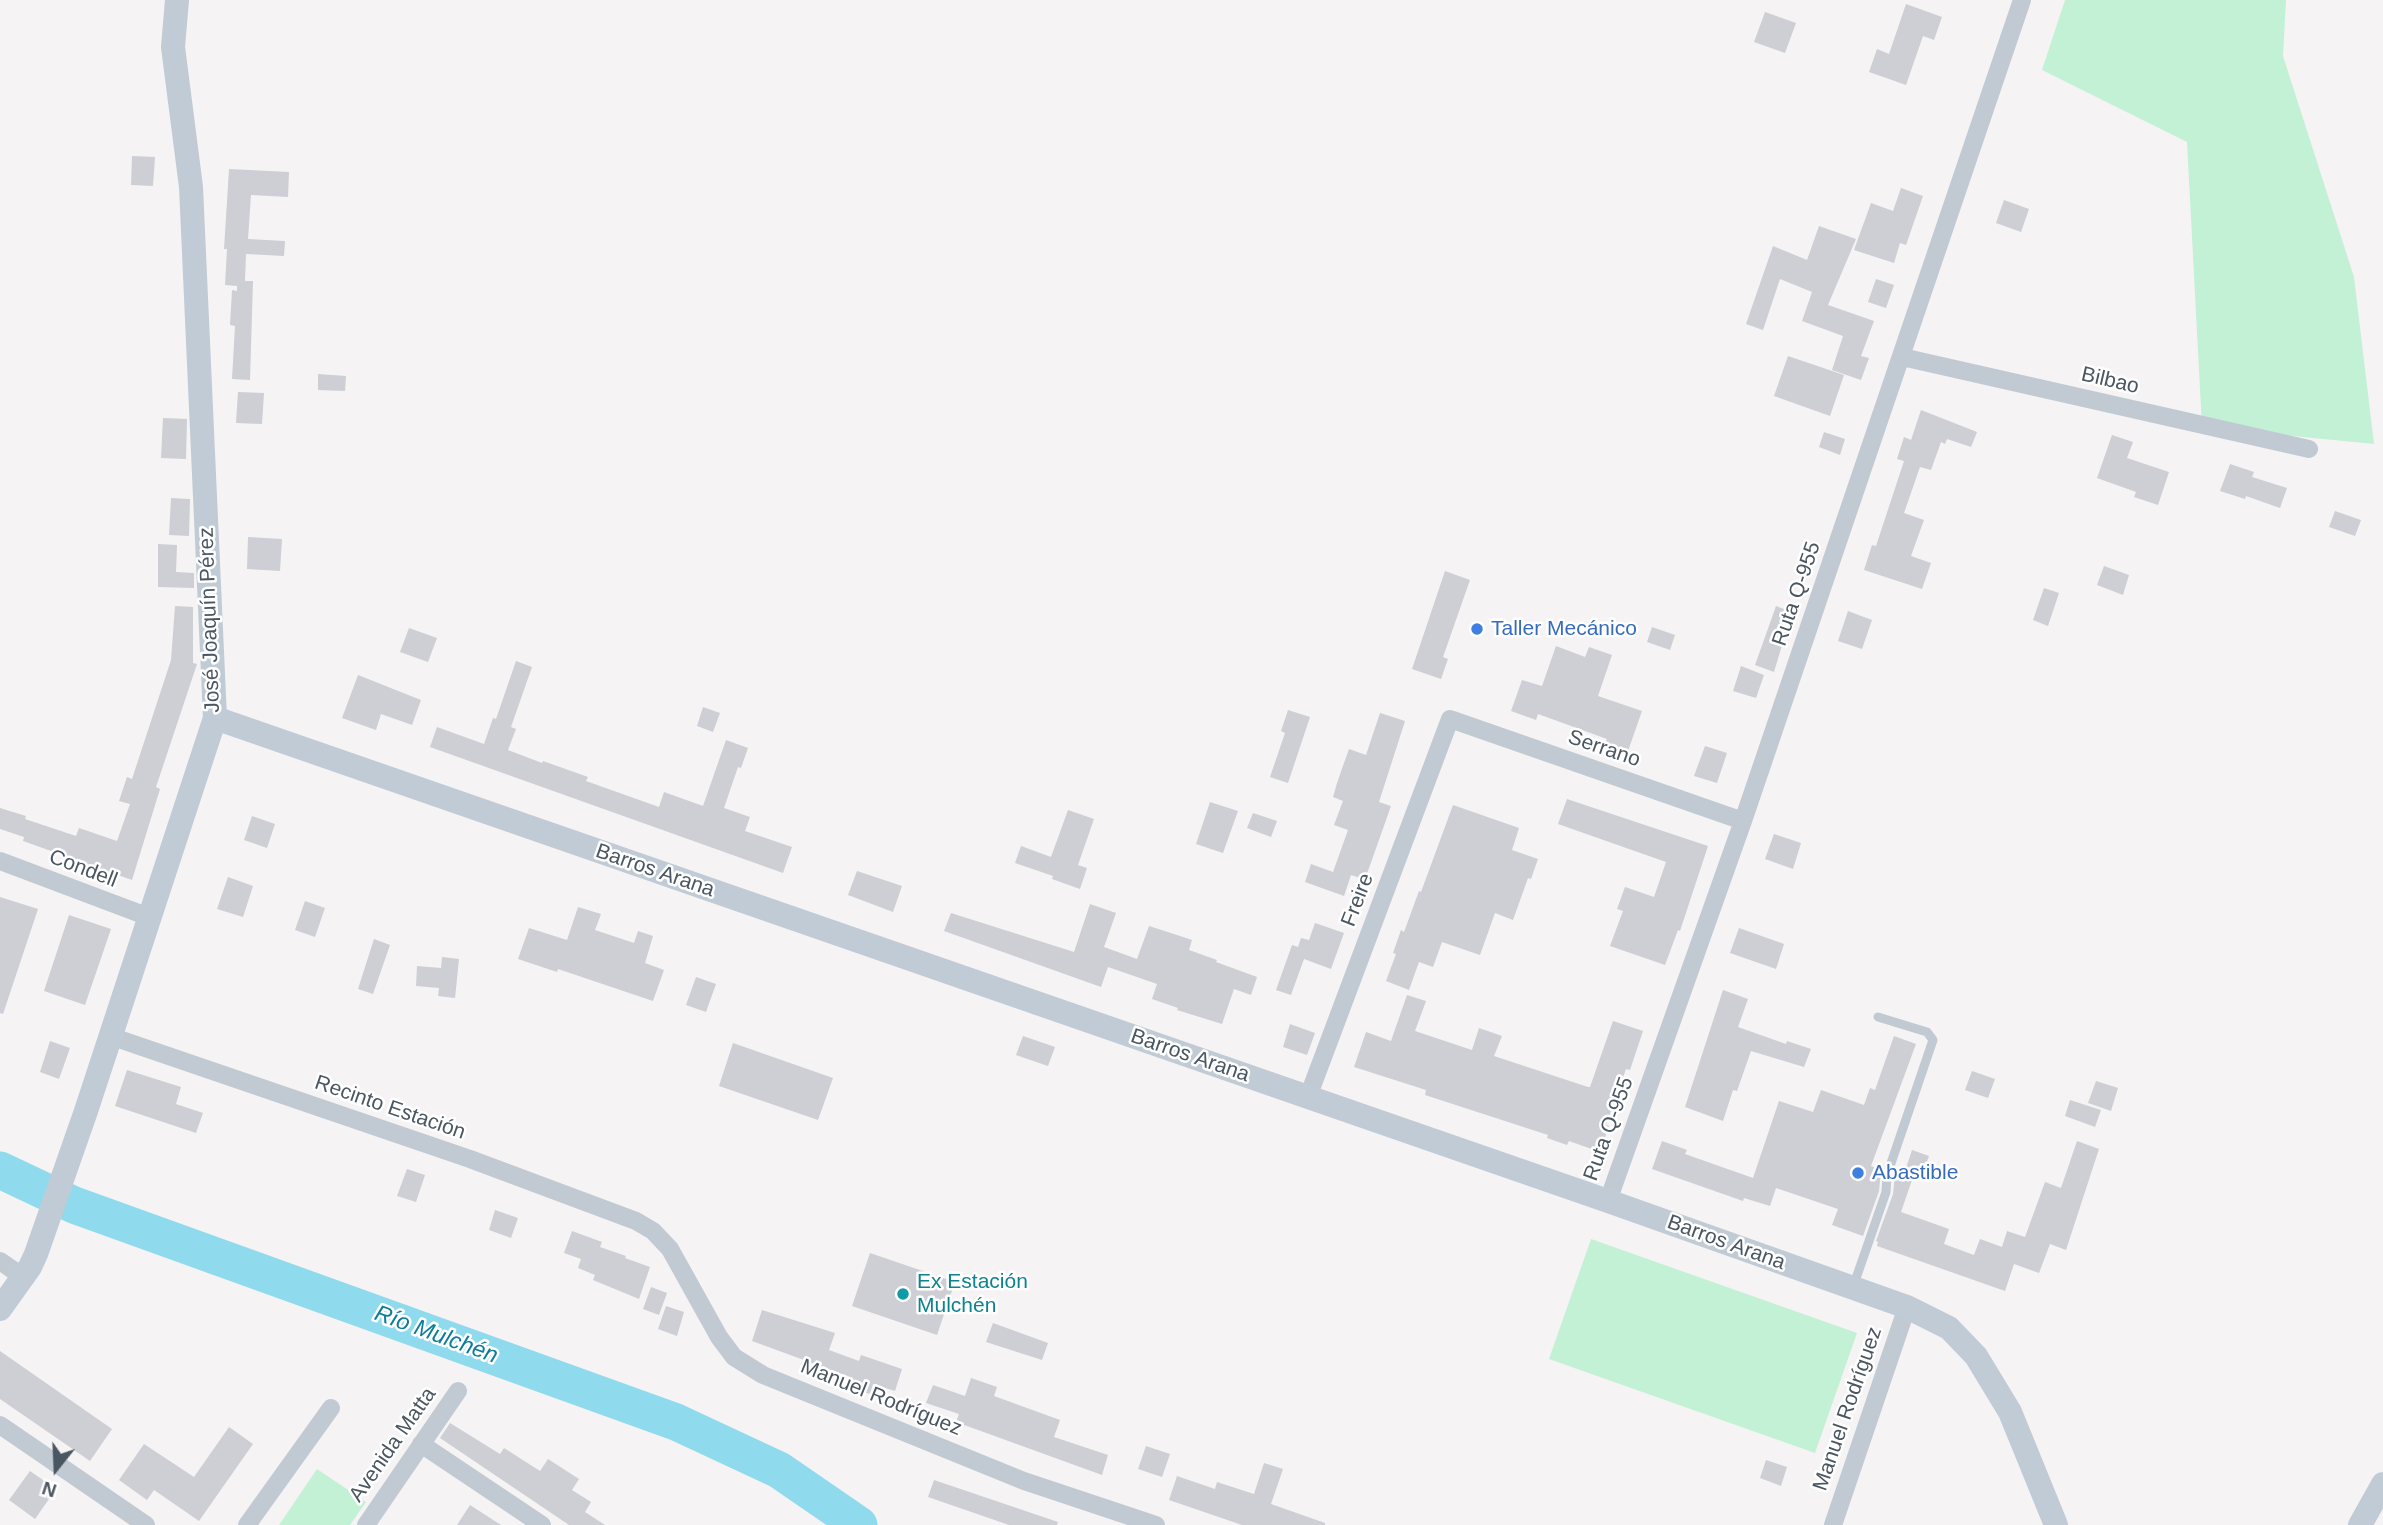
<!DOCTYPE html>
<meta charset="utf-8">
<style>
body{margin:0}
#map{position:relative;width:2383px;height:1525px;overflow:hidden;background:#f5f3f3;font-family:Helvetica,sans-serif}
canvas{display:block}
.north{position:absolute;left:21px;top:1434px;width:70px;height:70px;-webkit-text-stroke:5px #fff;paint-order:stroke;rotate:198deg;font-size:19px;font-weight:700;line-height:28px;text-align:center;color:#4a5661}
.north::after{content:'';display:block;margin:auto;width:24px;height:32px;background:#4a5661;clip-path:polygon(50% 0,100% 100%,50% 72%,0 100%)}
</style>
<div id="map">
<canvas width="2383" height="1525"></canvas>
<div class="north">N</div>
</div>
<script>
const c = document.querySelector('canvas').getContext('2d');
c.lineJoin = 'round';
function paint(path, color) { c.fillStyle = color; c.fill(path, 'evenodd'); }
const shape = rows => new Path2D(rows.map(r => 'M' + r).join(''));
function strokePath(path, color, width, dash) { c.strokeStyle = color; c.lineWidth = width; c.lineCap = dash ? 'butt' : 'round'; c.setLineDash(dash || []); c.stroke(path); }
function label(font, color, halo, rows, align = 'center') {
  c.font = font + ' Helvetica,sans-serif'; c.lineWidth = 5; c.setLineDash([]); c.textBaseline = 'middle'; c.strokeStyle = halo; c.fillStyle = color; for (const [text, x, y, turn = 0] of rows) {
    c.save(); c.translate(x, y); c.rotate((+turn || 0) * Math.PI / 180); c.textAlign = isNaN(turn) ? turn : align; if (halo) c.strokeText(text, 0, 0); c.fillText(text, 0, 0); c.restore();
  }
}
paint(shape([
 [2065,0,2286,0,2283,56,2354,277,2374,444,2202,427,2187,142,2042,70],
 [1591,1239,1857,1333,1815,1453,1549,1359],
 [317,1469,366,1502,350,1525,279,1525]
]), '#c3f1d5');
strokePath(shape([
 [0,1170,74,1205,676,1422,779,1470,859,1525]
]), '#90daee', 37);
paint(shape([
 [1906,4,1942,17,1934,40,1923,36,1906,85,1869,72,1877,49,1889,54],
 [1765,12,1796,23,1785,53,1754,42],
 [132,156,155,157,153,186,131,185],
 [229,169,289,172,288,197,251,195,248,239,285,241,284,256,246,254,245,281,253,281,250,380,232,379,235,326,230,325,232,290,237,291,237,286,225,285,227,249,224,249],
 [1901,188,1923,196,1906,245,1900,243,1894,263,1854,250,1871,203,1893,211],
 [2004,200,2029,209,2021,232,1996,223],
 [1819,226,1856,239,1828,305,1874,321,1861,356,1869,358,1861,380,1832,370,1843,336,1802,321,1812,292,1780,279,1763,330,1746,324,1773,246,1807,260],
 [1876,279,1894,285,1886,308,1868,302],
 [1788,356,1844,375,1830,416,1774,396],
 [318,374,346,376,345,391,318,390],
 [238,392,264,393,262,424,236,423],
 [1921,410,1977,432,1971,447,1947,439,1945,444,1941,442,1931,470,1920,467,1904,513,1924,520,1911,556,1931,563,1922,589,1864,570,1872,545,1876,546,1904,461,1897,459,1904,437,1911,440],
 [163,418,187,419,186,459,161,458],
 [1824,432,1845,439,1840,455,1819,447],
 [2112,435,2133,442,2127,458,2169,472,2158,505,2134,497,2136,492,2097,478],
 [2230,464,2254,472,2252,477,2287,488,2280,508,2246,496,2245,499,2220,491],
 [171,498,190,499,189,536,169,535],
 [2335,511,2361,520,2355,536,2329,527],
 [248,537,282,539,280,571,247,569],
 [158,544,177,545,176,572,194,573,194,588,158,587],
 [2104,566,2129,575,2123,595,2097,585],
 [1445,571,1470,580,1443,657,1448,659,1441,679,1412,669],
 [2044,588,2059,593,2048,626,2033,620],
 [175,606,193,607,193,663,197,664,156,787,160,789,132,880,23,841,24,837,0,829,0,808,26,816,25,819,76,836,79,828,117,841,130,804,119,801,127,777,132,779,171,660],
 [1776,606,1792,612,1774,672,1755,665],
 [1848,611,1872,620,1862,649,1838,641],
 [1652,627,1675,635,1670,650,1647,642],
 [409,628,437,638,428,662,400,652],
 [1556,646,1585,657,1589,647,1612,655,1598,696,1642,711,1628,751,1605,744,1607,739,1538,714,1536,720,1511,711,1522,680,1542,686],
 [516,661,532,667,511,727,516,729,508,750,542,763,543,761,588,777,586,781,659,807,664,792,703,806,726,740,748,748,741,768,738,767,724,808,750,817,745,831,792,847,783,873,430,747,437,727,484,744,493,718,496,719],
 [1741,666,1764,675,1756,698,1733,691],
 [358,675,421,700,412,725,381,714,376,730,342,718],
 [703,707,720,713,713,732,697,726],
 [1288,710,1310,717,1288,783,1270,777,1285,733,1281,731],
 [1380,713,1405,721,1379,802,1391,806,1368,871,1363,879,1351,875,1344,896,1305,882,1311,864,1333,872,1348,830,1334,825,1343,801,1333,797,1337,783,1349,749,1366,755],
 [1705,746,1727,753,1717,783,1694,776],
 [1567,799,1708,846,1680,931,1678,930,1665,965,1610,946,1623,911,1617,909,1625,887,1654,897,1666,862,1558,824],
 [1210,802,1238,811,1223,853,1196,844],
 [1453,805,1519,828,1512,850,1538,859,1531,879,1528,878,1513,920,1495,913,1480,955,1442,942,1433,967,1419,962,1409,990,1386,981,1396,954,1393,953,1401,930,1404,932,1419,891,1421,892],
 [1068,810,1094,819,1078,865,1087,868,1080,889,1052,879,1053,876,1015,863,1021,846,1051,857],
 [1253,813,1277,821,1271,837,1247,828],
 [252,816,275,824,267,848,244,840],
 [1774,834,1801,843,1793,869,1765,859],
 [857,871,902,886,893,912,848,895],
 [228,877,253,886,243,917,217,909],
 [0,897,38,909,3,1014,0,1013],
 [305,901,325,908,315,937,295,930],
 [1090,904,1116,913,1104,947,1137,959,1149,926,1177,935,1192,940,1189,950,1217,960,1216,962,1257,977,1251,995,1234,989,1222,1024,1177,1010,1178,1008,1152,999,1157,984,1108,967,1101,987,944,931,951,913,1074,952],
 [578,907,601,914,595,930,634,943,638,931,653,936,645,963,664,970,653,1001,558,969,557,972,518,959,529,928,567,940],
 [69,915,111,929,85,1005,44,991],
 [1315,923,1344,933,1331,969,1304,959,1291,995,1276,990,1292,945,1298,947,1301,938,1309,940],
 [1739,928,1784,944,1776,969,1730,953],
 [374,939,390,945,373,994,358,989],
 [442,957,459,959,455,998,438,996,439,988,416,986,417,966,441,968],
 [696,977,716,984,706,1012,686,1005],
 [1723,990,1748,999,1738,1027,1786,1044,1787,1041,1811,1049,1804,1067,1751,1051,1737,1091,1733,1090,1723,1121,1685,1107],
 [1407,995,1426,1001,1415,1031,1472,1050,1479,1028,1502,1036,1494,1056,1588,1087,1590,1087,1613,1021,1643,1031,1630,1070,1626,1069,1606,1125,1609,1126,1600,1152,1569,1141,1567,1145,1547,1138,1548,1135,1425,1095,1426,1090,1354,1067,1366,1032,1391,1041],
 [1290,1024,1315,1033,1307,1055,1283,1047],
 [1023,1036,1055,1047,1048,1066,1016,1055],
 [1894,1036,1916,1044,1871,1166,1881,1170,1879,1191,1863,1236,1832,1225,1838,1209,1776,1188,1770,1206,1744,1198,1743,1201,1652,1169,1662,1141,1687,1150,1685,1154,1753,1178,1779,1101,1813,1112,1821,1090,1864,1105,1870,1088,1875,1090],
 [50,1041,70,1048,59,1079,40,1072],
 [733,1043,833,1078,818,1120,719,1086],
 [127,1070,181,1087,176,1104,203,1113,196,1133,115,1106],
 [1972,1071,1995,1079,1988,1098,1965,1090],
 [2096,1081,2118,1088,2111,1111,2088,1103],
 [2070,1100,2101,1110,2095,1127,2065,1116],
 [2077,1141,2099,1149,2066,1250,2050,1244,2039,1273,2014,1264,2005,1291,1877,1246,1878,1242,1876,1241,1893,1194,1895,1174,1912,1180,1901,1212,1949,1229,1944,1244,1974,1255,1980,1239,2002,1247,2007,1231,2025,1237,2045,1182,2061,1188],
 [1912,1150,1929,1156,1920,1180,1904,1174],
 [407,1169,425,1175,416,1202,397,1196],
 [495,1210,518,1218,511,1238,489,1230],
 [572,1231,602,1242,600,1247,626,1256,625,1258,650,1267,639,1299,593,1280,595,1275,578,1268,581,1259,564,1253],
 [870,1253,955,1282,937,1335,852,1306],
 [651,1287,667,1293,659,1315,643,1309],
 [666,1306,684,1312,677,1336,658,1329],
 [762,1310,835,1333,829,1350,859,1361,861,1355,902,1369,895,1391,873,1384,870,1394,850,1387,853,1378,752,1341],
 [993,1323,1048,1343,1042,1360,986,1342],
 [0,1351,112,1429,90,1461,0,1399],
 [971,1378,997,1387,994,1396,1060,1420,1054,1437,1108,1455,1102,1475,956,1422,959,1414,926,1403,933,1385,965,1396],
 [450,1423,500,1454,504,1448,540,1471,548,1459,579,1479,572,1490,591,1502,585,1512,605,1525,569,1525,440,1438],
 [229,1427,253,1444,199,1521,154,1490,147,1500,119,1480,144,1444,194,1477],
 [1146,1446,1170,1454,1162,1477,1138,1469],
 [1766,1460,1787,1467,1781,1486,1760,1478],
 [1264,1463,1283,1469,1271,1504,1325,1523,1325,1525,1242,1525,1169,1500,1177,1476,1215,1489,1217,1482,1254,1494],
 [30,1471,56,1489,35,1519,9,1500],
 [934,1480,1058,1522,1057,1525,1009,1525,928,1497],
 [470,1505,501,1525,457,1525]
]), '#cdcfd5');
strokePath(shape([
 [1853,1287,1886,1192,1887,1175,1933,1040,1927,1032,1878,1017]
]), '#c1cad2', 9);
strokePath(shape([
 [1902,357,2309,449],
 [0,861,149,917],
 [110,1036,470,1159,636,1221,653,1231,670,1249,719,1337,734,1357,763,1375,1024,1481,1156,1525],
 [1308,1097,1450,719,1743,821],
 [1608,1201,1743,821,2022,0],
 [0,1261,23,1277],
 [0,1425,146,1525],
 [421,1444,542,1525],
 [247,1525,331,1408],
 [366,1525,458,1391],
 [1833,1525,1907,1307]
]), '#c1cad2', 18);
strokePath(shape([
 [215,718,1608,1201,1907,1307,1949,1328,1976,1356,2010,1412,2056,1525],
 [0,1309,30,1267,36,1254,86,1111,215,718,191,187,173,47,177,0],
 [2360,1525,2383,1484]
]), '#c1cbd6', 24);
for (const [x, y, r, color] of [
 [1477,629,7,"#3f7fe0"],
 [1858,1173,7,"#3f7fe0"],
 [903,1294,7,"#0f9aa8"]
]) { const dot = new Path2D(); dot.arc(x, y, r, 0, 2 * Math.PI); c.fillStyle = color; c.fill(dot); strokePath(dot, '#fff', 2.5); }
label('21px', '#4a5661', '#fff', [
 ["Bilbao",2110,381,13],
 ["Ruta Q-955",1797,594,-71],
 ["José Joaquín Pérez",210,620,-92],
 ["Serrano",1604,749,19],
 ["Condell",83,869,21],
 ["Barros Arana",655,871,19],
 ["Freire",1358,900,-69],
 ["Barros Arana",1190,1056,19],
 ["Recinto Estación",390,1108,19],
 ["Ruta Q-955",1609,1129,-70],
 ["Barros Arana",1726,1243,20],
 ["Manuel Rodríguez",881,1398,22],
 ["Manuel Rodríguez",1848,1409,-71],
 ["Avenida Matta",393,1445,-55]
]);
label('21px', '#366cbe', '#fff', [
 ["Taller Mecánico",1491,629],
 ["Abastible",1872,1173]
], 'left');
label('21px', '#0d838f', '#fff', [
 ["Ex Estación",917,1282],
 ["Mulchén",917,1306]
], 'left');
label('italic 23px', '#0c7c9b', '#fff', [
 ["Río Mulchén",436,1335,20]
]);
</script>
